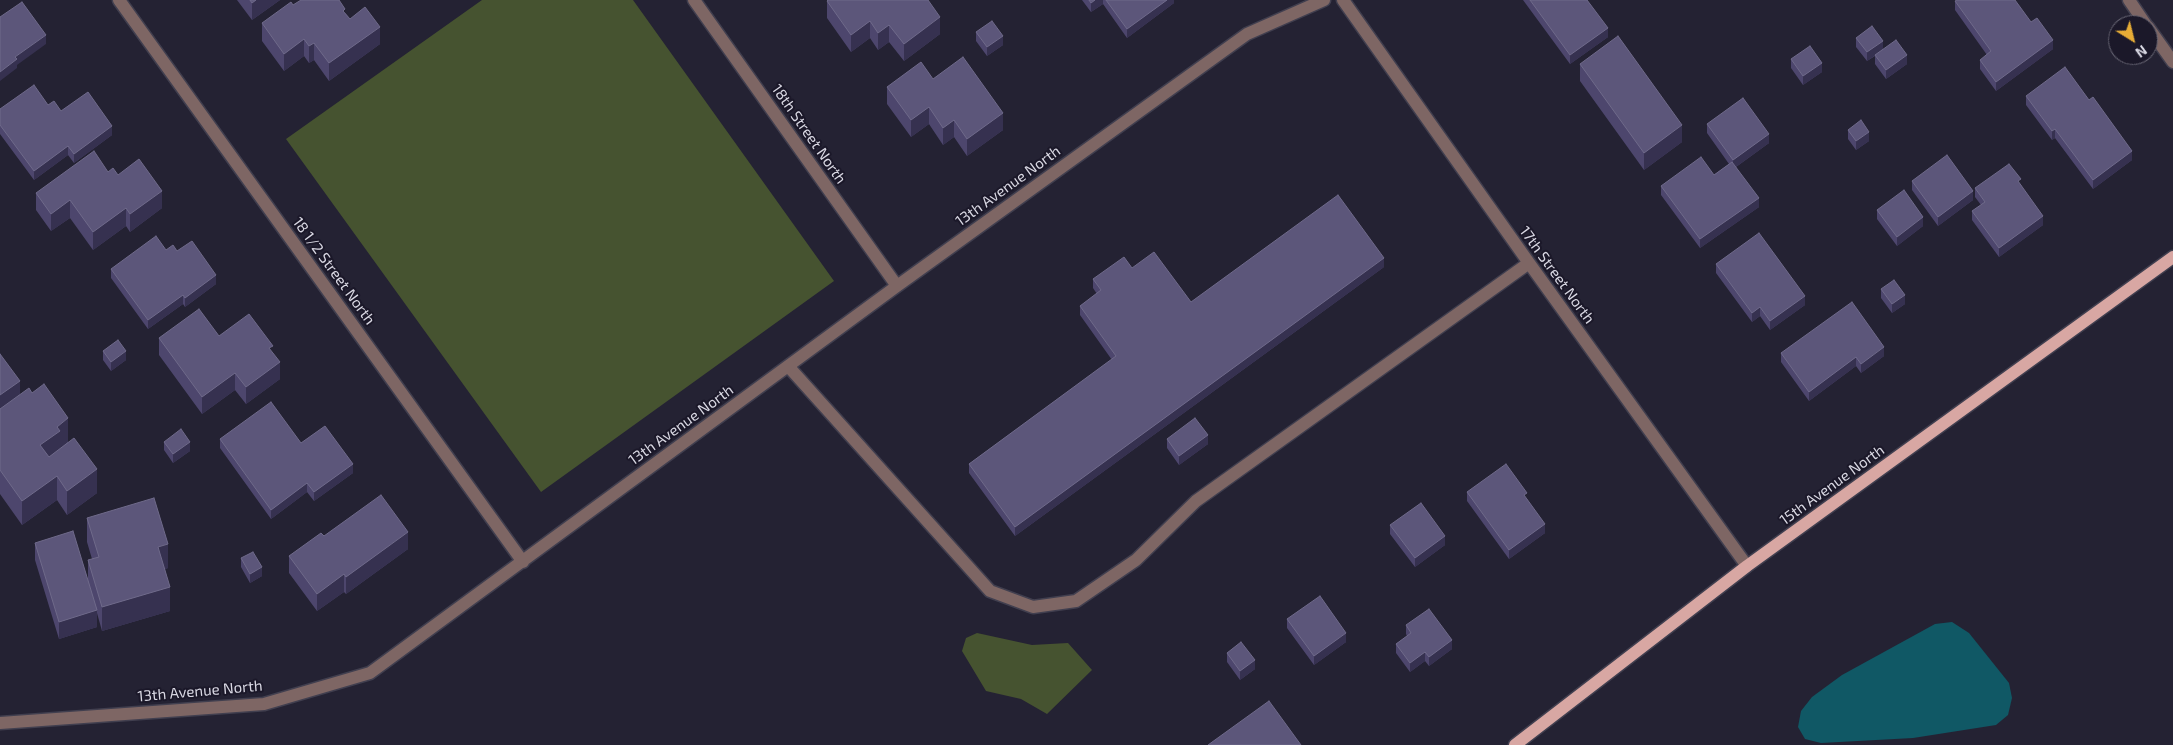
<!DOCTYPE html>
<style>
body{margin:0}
#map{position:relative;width:2173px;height:745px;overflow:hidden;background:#242233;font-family:"Exo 2",sans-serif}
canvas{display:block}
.north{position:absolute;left:2108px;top:15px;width:50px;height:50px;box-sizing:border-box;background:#1b1829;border:1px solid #676573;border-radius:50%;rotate:144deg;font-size:14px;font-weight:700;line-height:20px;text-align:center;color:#d9d8e3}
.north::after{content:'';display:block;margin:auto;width:18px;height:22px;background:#e6ac36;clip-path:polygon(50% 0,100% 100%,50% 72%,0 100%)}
</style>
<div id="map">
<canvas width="2173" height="745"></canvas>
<div class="north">N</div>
</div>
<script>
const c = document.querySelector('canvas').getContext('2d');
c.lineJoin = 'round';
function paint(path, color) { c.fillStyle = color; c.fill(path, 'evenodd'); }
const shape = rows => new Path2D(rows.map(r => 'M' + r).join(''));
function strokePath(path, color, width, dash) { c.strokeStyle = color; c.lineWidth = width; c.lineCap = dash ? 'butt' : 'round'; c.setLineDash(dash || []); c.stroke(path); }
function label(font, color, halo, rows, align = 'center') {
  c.font = font + ' "Exo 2",sans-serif'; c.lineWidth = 4; c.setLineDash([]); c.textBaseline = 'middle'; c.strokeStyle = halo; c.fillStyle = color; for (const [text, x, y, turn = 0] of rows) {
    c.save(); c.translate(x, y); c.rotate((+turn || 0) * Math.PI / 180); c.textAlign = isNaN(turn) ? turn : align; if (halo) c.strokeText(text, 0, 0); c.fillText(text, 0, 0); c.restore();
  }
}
paint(shape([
 [482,0,633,0,834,281,541,492,286,139],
 [977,633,1032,645,1068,643,1092,670,1047,714,1021,699,986,691,962,651,966,638]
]), '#465330');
paint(shape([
 [1952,622,1969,633,2009,683,2012,698,2008,715,1996,725,1913,738,1821,743,1805,739,1798,727,1801,711,1812,697,1842,675,1935,624]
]), '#105865');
const minor = shape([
 [119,0,523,562],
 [694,0,897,286],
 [1343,0,1529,263,1747,566],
 [2129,0,2146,25],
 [2148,27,2173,62],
 [788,366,990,591,1033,607,1076,601,1136,560,1196,501,1529,263],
 [0,723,264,704,370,673,897,286,1247,34,1324,0]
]);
const major = shape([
 [1515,745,1747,566,2173,257]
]);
strokePath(minor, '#413f4f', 15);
strokePath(major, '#413f4f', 15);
strokePath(minor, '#7e6664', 12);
strokePath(major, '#d8a7a3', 12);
paint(shape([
 [237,0,280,0,252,20],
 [1082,0,1174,0,1174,3,1127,38,1103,4,1091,12],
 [1523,0,1587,0,1608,37,1570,64],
 [827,1,940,34,904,61,889,42,878,50,870,38,851,52,827,18],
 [1955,1,2031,22,2053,49,1996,91,1980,69,1980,60,1987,55,1955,10],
 [293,5,345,13,350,19,380,44,329,81,314,60,309,63,304,56,284,71,262,41,262,23],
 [976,32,1003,45,987,56,976,41],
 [1856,38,1883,49,1907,64,1886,79,1875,64,1875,56,1867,61,1856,47],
 [1791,59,1822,72,1803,85,1791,68],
 [1580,64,1682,142,1644,170,1580,81],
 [933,79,1003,130,967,156,954,137,943,145,929,124,911,137,887,104,887,87],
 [2026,96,2132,160,2093,189,2055,138,2052,140,2026,105],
 [48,105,112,135,74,163,68,155,34,180,0,134,0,109],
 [1707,124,1769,143,1736,167,1759,207,1700,248,1661,195,1661,186,1714,175,1729,164,1707,133],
 [1848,130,1869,141,1856,150,1848,139],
 [118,175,162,208,130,232,126,226,93,250,70,218,51,231,36,210,36,193],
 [1912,181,1973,200,1938,226,1912,190],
 [2021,185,2043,225,1999,257,1972,220,1972,211,1981,205,1975,197,1975,188],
 [1877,210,1923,226,1897,246,1877,219],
 [166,250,177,251,216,284,185,307,183,304,148,329,111,278,111,269],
 [1716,264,1805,305,1770,330,1760,316,1752,322,1716,273],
 [1384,267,1015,536,969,473,969,464,1112,360,1080,315,1080,306,1097,294,1093,288,1093,279,1132,268,1191,302],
 [1881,289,1905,304,1892,313,1881,298],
 [219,336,273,353,280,379,246,404,235,390,202,414,159,355,159,338],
 [103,351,126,360,111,371,103,360],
 [1781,353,1884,356,1861,373,1856,366,1809,401,1781,362],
 [0,354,20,395,68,442,97,493,67,515,57,500,22,525,0,494],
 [220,439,301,443,353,473,314,501,307,492,271,519,220,448],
 [1167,439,1208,444,1179,465,1167,448],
 [164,442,190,451,173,463,164,450],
 [1467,492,1527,499,1545,533,1509,559,1467,501],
 [87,518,168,568,165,569,170,611,102,631,97,613,97,627,59,639,35,560,35,543,88,580,88,560,92,559,87,542],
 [1390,525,1445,545,1415,567,1390,534],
 [324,536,408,549,346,594,344,592,317,611,289,573,289,556],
 [241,558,262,576,250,583,241,567],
 [1287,619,1346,642,1314,665,1287,628],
 [1406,625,1452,649,1429,666,1425,661,1410,672,1396,653,1396,644,1407,636,1406,634],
 [1227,653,1255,669,1240,680,1227,662]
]), '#4d466d');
paint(shape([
 [256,0,280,0,252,20,252,3],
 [1095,0,1103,0,1103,4,1091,12,1091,3],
 [1167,0,1174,0,1174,3,1127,38,1127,29],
 [940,17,940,34,904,61,904,44],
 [870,21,870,38,851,52,851,35],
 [889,25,889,42,878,50,878,33],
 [380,27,380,44,329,81,329,63],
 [1608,28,1608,37,1570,64,1570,55],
 [46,35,46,44,17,65,17,68,0,81,0,72,15,57],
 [1003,36,1003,45,987,56,987,47],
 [304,39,304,56,284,71,284,54],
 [2053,40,2053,49,1996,91,1996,82],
 [1883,41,1883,50,1867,61,1867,52],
 [314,43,314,60,309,63,309,46],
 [1907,55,1907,64,1886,79,1886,70],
 [1822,63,1822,72,1803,85,1803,76],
 [929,107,929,124,911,137,911,120],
 [1003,113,1003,130,967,156,967,139],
 [954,120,954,137,943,145,943,128],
 [1682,125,1682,142,1644,170,1644,153],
 [112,126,112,135,74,163,74,154],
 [2055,129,2055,138,2052,140,2052,131],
 [1869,132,1869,141,1856,150,1856,141],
 [1769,134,1769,143,1733,169,1733,160],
 [68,146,68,155,34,180,34,171],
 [2132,151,2132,160,2093,189,2093,180],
 [162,191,162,208,130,232,130,214],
 [1973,191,1973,200,1938,226,1938,217],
 [1759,198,1759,207,1700,248,1700,239],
 [70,200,70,218,51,231,51,214],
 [126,208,126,226,93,250,93,232],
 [2043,216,2043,225,1999,257,1999,248],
 [1923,217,1923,226,1897,246,1897,237],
 [1384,258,1384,267,1015,536,1015,527],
 [216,275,216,284,185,307,185,298],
 [183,295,183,304,148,329,148,320],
 [1905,295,1905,304,1892,313,1892,304],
 [1805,296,1805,305,1770,330,1770,321],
 [1760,307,1760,316,1752,322,1752,313],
 [1884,347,1884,356,1861,373,1861,364],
 [126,351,126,360,111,371,111,362],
 [1856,357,1856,366,1809,401,1809,392],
 [280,362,280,379,246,404,246,387],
 [235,373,235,390,202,414,202,397],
 [20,381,20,398,0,413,0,395],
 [68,418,68,442,40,469,40,445,57,427],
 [1208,435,1208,444,1179,465,1179,456],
 [190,442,190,451,173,463,173,454],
 [353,464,353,473,314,501,314,492],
 [97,469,97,493,67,515,67,491],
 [57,476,57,500,22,525,22,501],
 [307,483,307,492,271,519,271,510],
 [1545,524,1545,533,1509,559,1509,550],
 [408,532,408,549,346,594,346,577],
 [1445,536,1445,545,1415,567,1415,558],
 [168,544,168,568,158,571,158,547],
 [262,567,262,576,250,583,250,574],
 [344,574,344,592,317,611,317,594],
 [170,587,170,611,102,631,102,607],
 [97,610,97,627,59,639,59,622],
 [1346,633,1346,642,1314,665,1314,656],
 [1452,640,1452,649,1429,666,1429,657],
 [1425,652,1425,661,1410,672,1410,663],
 [1255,660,1255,669,1240,680,1240,671]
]), '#363150');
const building = shape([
 [250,0,256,0,252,3,250,0],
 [301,0,339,0,345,9,343,11,350,19,365,7,380,27,329,63,314,43,309,46,304,39,284,54,262,23,291,2,293,5,301,0],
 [828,0,928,0,940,17,904,44,889,25,878,33,870,21,851,35,827,1,828,0],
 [1089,0,1095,0,1091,3,1089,0],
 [1106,0,1167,0,1127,29,1106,0],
 [1530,0,1587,0,1608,28,1570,55,1530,0],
 [1957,0,2015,0,2031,22,2037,18,2053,40,1996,82,1980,60,1991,51,1955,1,1957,0],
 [22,2,46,35,15,57,17,59,0,72,0,17,22,2],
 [992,21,1003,36,987,47,976,32,992,21],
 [1872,26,1883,41,1867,52,1856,38,1872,26],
 [1618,36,1682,125,1644,153,1580,64,1618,36],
 [1896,40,1907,55,1886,70,1875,55,1896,40],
 [1810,46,1822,63,1803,76,1791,59,1810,46],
 [963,57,1003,113,967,139,954,120,943,128,929,107,911,120,887,87,921,62,933,79,963,57],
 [2065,67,2089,100,2093,97,2132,151,2093,180,2055,129,2052,131,2026,96,2065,67],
 [34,85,48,105,54,101,61,111,88,92,112,126,74,154,68,146,34,171,0,125,0,109,34,85],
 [1743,98,1769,134,1733,160,1707,124,1743,98],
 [1861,120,1869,132,1856,141,1848,130,1861,120],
 [94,151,108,172,113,168,118,175,139,159,162,191,130,214,126,208,93,232,70,200,51,214,36,193,94,151],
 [1947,155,1973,191,1938,217,1912,181,1947,155],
 [1701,157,1714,175,1732,162,1759,198,1700,239,1661,186,1701,157],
 [2009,164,2021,179,2018,181,2043,216,1999,248,1972,211,1985,202,1975,188,2009,164],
 [1904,190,1923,217,1897,237,1877,210,1904,190],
 [1338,195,1384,258,1015,527,969,464,1116,356,1080,306,1101,290,1093,279,1124,257,1132,268,1154,252,1191,302,1338,195],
 [1759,233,1805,296,1770,321,1760,307,1752,313,1716,264,1759,233],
 [156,236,166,250,173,245,177,251,192,241,216,275,185,298,183,295,148,320,111,269,156,236],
 [1894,280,1905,295,1892,304,1881,289,1894,280],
 [1852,302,1884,347,1861,364,1856,357,1809,392,1781,353,1852,302],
 [199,309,219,336,249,314,273,346,269,348,280,362,246,387,235,373,202,397,159,338,199,309],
 [118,340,126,351,111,362,103,351,118,340],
 [0,354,20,381,0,395,0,354],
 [44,384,68,418,57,427,60,431,40,445,49,457,74,438,97,469,67,491,57,476,22,501,0,470,0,409,29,388,32,393,44,384],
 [271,402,301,443,325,426,353,464,314,492,307,483,271,510,220,439,271,402],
 [1195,418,1208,435,1179,456,1167,439,1195,418],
 [181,429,190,442,173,454,164,442,181,429],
 [1506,464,1527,493,1524,495,1545,524,1509,550,1467,492,1506,464],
 [381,495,408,532,346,577,344,574,317,594,289,556,321,533,324,536,381,495],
 [154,498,168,544,158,547,170,587,102,607,88,560,99,557,87,518,154,498],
 [1421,503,1445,536,1415,558,1390,525,1421,503],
 [73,531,97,610,59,622,35,543,73,531],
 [253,552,262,567,250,574,241,558,253,552],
 [1320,596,1346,633,1314,656,1287,619,1320,596],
 [1429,609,1452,640,1429,657,1425,652,1410,663,1396,644,1411,633,1406,625,1429,609],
 [1241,642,1255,660,1240,671,1227,653,1241,642],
 [1269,701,1301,745,1208,745,1269,701]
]);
paint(building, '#5c567a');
strokePath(building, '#6f6a8a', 1);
label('15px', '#d9d8e3', '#1b1829', [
 ["18th Street North",809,134,55],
 ["13th Avenue North",1008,186,-36],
 ["18 1/2 Street North",334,271,54],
 ["17th Street North",1557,275,54],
 ["13th Avenue North",681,425,-36],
 ["15th Avenue North",1832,485,-36],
 ["13th Avenue North",200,691,-5]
]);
</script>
